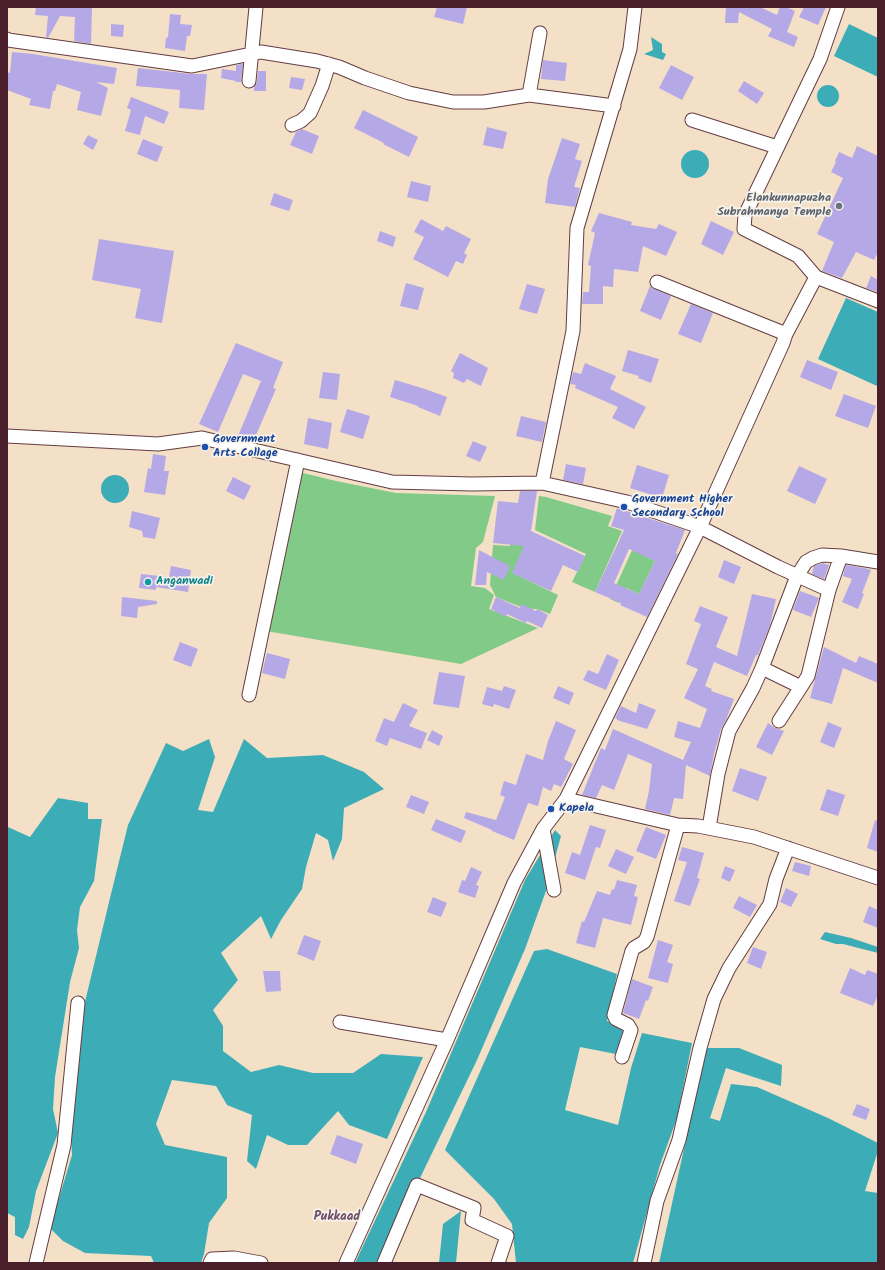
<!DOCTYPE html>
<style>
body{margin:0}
#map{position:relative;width:885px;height:1270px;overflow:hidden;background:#f4e0c7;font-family:Kalam,sans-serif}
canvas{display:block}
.frame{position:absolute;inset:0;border:8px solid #4a1f2b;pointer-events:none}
</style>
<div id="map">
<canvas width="885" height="1270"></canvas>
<div class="frame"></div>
</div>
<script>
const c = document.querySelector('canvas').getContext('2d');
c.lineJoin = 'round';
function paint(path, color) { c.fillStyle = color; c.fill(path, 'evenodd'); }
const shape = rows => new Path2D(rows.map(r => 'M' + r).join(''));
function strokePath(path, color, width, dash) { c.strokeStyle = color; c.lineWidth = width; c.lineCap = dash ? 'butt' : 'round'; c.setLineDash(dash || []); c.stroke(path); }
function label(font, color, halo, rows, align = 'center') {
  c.font = font + ' Kalam,sans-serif'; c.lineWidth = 3.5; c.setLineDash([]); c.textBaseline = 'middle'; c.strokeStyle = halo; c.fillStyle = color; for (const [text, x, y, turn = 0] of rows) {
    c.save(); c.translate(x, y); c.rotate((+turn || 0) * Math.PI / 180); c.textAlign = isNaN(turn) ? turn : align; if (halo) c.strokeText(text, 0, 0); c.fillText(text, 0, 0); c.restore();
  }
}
paint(shape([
 [295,471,336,481,396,493,495,496,483,542,476,548,471,586,485,588,494,595,489,609,538,628,461,664,266,631],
 [539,496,546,497,612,516,608,526,622,531,595,592,572,582,586,554,535,530],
 [512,537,528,538,513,573,558,595,550,614,537,609,532,609,522,605,521,607,496,597,490,585,493,545,510,546],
 [638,537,643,555,655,561,639,594,626,588,619,603,610,599]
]), '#81ca87');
paint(shape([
 [849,24,878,38,878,77,834,56],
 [651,37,662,44,662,52,666,54,663,60,644,54,653,50],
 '817 96a11 11 0 1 1 22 0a11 11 0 1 1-22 0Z',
 '681 164a14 14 0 1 1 28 0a14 14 0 1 1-28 0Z',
 [846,298,878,312,878,383,877,386,818,359],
 '101 489a14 14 0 1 1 28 0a14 14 0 1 1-28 0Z',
 [209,739,215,757,198,810,213,812,244,739,267,758,323,755,364,772,384,789,344,808,342,839,333,861,328,840,316,833,306,867,302,889,281,920,271,939,261,916,221,953,238,980,213,1010,223,1026,223,1051,251,1072,279,1065,313,1073,353,1073,381,1054,423,1057,387,1139,349,1125,338,1111,307,1145,288,1145,267,1135,256,1169,247,1161,252,1115,227,1105,216,1086,172,1080,156,1124,165,1145,227,1157,227,1198,209,1223,204,1254,201,1263,154,1263,151,1256,85,1253,63,1241,50,1228,72,1155,70,1115,77,1035,110,898,128,825,166,743,183,751],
 [58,798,88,803,88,819,102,819,94,881,80,907,77,930,79,948,70,982,55,1077,53,1109,58,1133,36,1191,29,1227,23,1239,15,1235,15,1217,7,1213,7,832,8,827,30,837],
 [555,830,561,836,546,891,525,949,477,1060,379,1263,355,1263,426,1112,525,880],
 [825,932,851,938,878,947,878,953,843,944,836,944,820,939],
 [547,949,617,974,607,1021,628,1026,616,1054,580,1047,565,1110,618,1125,631,1068,642,1033,692,1043,677,1118,660,1165,633,1263,516,1263,512,1224,494,1199,445,1150,534,951],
 [706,1048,739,1048,782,1065,781,1086,726,1068,710,1118,720,1121,731,1084,757,1087,828,1118,878,1143,878,1151,865,1191,878,1193,878,1263,659,1263],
 [461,1211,456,1263,439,1263,443,1224]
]), '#3cadb6');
paint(shape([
 [36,7,92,7,91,44,74,41,75,17,60,16,48,38,46,37,48,16,35,15],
 [437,7,467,7,463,24,434,17],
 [726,7,760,7,777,15,780,7,786,7,795,11,787,32,798,37,794,47,768,36,772,29,739,12,738,23,725,23],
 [804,7,826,7,818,25,799,17],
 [170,14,181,15,180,24,192,25,190,36,187,36,185,51,165,48,166,37,168,38],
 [111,24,124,25,123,37,111,36],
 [12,52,33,54,117,68,114,84,96,82,108,88,101,116,77,110,81,92,57,84,55,91,53,91,50,109,29,105,31,99,7,90,7,72,10,73],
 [543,60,567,63,565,81,541,79],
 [243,64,241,82,235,82,236,81,221,78,222,69,236,71,236,65],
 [671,65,694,77,682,100,659,88],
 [138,68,191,74,207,74,204,110,179,108,180,90,136,86],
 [258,71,266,71,266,91,254,91,254,87,257,82],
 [291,77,305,79,302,90,289,88],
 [744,81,764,93,757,104,738,91],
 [131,97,169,112,164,124,145,116,140,135,125,131,131,110,127,108],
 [363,110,418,137,409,157,383,144,384,143,354,128],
 [487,127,507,132,503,149,483,145],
 [302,129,319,136,312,154,290,145,296,132],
 [88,135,98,140,93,150,83,144],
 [562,138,580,144,575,159,582,161,574,187,580,188,575,207,545,203,548,179],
 [143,139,163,147,157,162,137,154],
 [857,146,878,156,878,252,874,260,856,252,842,278,822,271,834,242,817,234,843,178,831,172,836,162,835,161,839,152,852,158],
 [411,181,431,186,428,202,407,197],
 [274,193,293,200,289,211,270,205],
 [599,213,632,222,631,225,656,229,659,224,677,232,666,256,643,246,638,272,614,269,613,287,603,286,603,304,582,304,583,292,589,292,591,266,588,265,595,233,591,231],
 [421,219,443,231,446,226,471,239,464,253,467,255,463,264,456,261,448,277,413,259,424,237,414,232],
 [711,221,734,232,723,255,701,244],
 [380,231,396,237,393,247,377,241],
 [99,239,174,251,162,323,135,318,141,289,92,280],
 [871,276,878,280,878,292,866,288],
 [406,283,424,288,418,310,400,306],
 [527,284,545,289,537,314,519,309],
 [650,286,654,289,671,296,661,320,640,311],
 [691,304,713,313,701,343,678,334],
 [236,343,283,362,273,388,276,389,253,442,238,436,261,381,243,374,218,432,199,424],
 [628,350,659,359,651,383,638,378,639,376,622,371],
 [460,353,488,368,481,386,467,379,464,383,453,378,454,373,451,371],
 [807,360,838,372,831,390,800,377],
 [585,363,616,376,610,389,646,407,634,429,612,418,618,407,575,388,576,385,570,384,573,372,581,374],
 [323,372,340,374,337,400,319,398],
 [395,380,425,389,447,397,440,416,418,407,418,406,390,397],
 [844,394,876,406,868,428,835,416],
 [347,409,370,416,363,439,340,432],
 [521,416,546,422,542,442,516,436],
 [308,418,332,423,328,449,304,444],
 [473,441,487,447,480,462,466,456],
 [153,454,166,456,164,471,169,471,165,495,144,492,148,468,151,469],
 [566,464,586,468,583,484,563,480],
 [637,465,669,475,662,498,630,488],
 [799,466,827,479,815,504,787,491],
 [233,477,251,486,244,500,226,491],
 [520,491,537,491,531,531,585,556,578,572,563,565,551,591,512,573,524,546,493,543,498,501,518,503],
 [617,508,685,530,676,553,678,554,647,617,620,605,621,603,595,592,624,530,611,526],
 [629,549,655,561,639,594,614,583],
 [132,511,160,518,155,539,143,537,142,531,129,527],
 [479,550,510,566,504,580,487,572,486,585,475,585],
 [724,560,741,567,734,584,718,577],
 [823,563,829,565,824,579,812,574,814,566],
 [846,565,864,568,871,570,862,593,864,594,858,609,842,602,852,579,843,576],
 [171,566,191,570,188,592,156,587,156,590,139,588,141,574,169,577],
 [800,591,819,598,811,617,793,610],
 [752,594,776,599,770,625,758,655,756,655,747,676,714,662,705,686,712,689,711,691,734,699,726,720,721,729,714,754,710,776,686,765,683,799,674,798,670,815,645,809,649,791,652,764,628,754,614,790,602,785,596,798,582,795,601,748,605,750,613,729,683,760,691,742,674,737,678,721,700,728,707,709,684,698,698,669,686,664,701,624,694,621,700,606,728,617,716,647,737,656],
 [122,597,157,601,157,604,138,607,137,618,121,616],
 [496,597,520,608,522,604,536,611,537,609,548,615,542,628,527,621,526,623,507,614,506,617,491,609],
 [180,642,198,649,191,667,173,660],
 [824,647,856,663,859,656,878,664,878,683,843,668,832,704,810,698],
 [267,653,290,659,285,679,262,673],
 [607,654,619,660,606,690,583,680,588,670,598,674],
 [439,672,465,676,459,708,433,704],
 [504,686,516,690,509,709,494,704,493,707,482,704,487,687,502,691],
 [558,686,574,693,569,705,553,698],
 [403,703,418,710,409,726,427,733,421,749,390,738,387,746,375,741,384,718,394,722],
 [639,703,656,710,647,729,617,720,617,719,615,718,621,706,636,713],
 [556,721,576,730,564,759,573,764,561,787,554,784,551,791,543,787,538,806,528,803,514,840,492,831,492,830,464,818,466,812,496,820,505,797,500,795,504,781,516,785,526,754,543,760,548,741],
 [828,722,842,728,834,748,820,742],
 [768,723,775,728,784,731,772,755,756,747],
 [432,730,443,736,439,746,427,740],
 [740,768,767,777,758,801,732,791],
 [827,789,845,795,838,816,820,810],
 [411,795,429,802,424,814,406,807],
 [436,819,466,831,461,843,431,830],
 [875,820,878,821,878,852,867,848],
 [590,825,606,830,600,848,596,847,585,880,565,873,572,852,580,855],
 [646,827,666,835,656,859,636,851],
 [682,847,704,853,697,878,700,879,690,906,674,901,687,862,678,860],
 [616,849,634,857,626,874,608,866],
 [795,862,811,866,809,876,792,871],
 [725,866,735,870,730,882,721,878],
 [471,867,482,872,476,885,479,886,475,898,458,892,462,880,465,881],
 [617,880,637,885,634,896,638,897,631,925,603,918,595,948,576,943,582,921,584,922,597,891,610,895,612,889,614,890],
 [786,888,798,894,791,907,780,902],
 [739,896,757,905,750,917,733,908],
 [433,897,447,903,441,917,427,912],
 [869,906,878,910,878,928,863,922],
 [304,935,321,941,314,961,297,954],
 [658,940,673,945,667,962,673,964,668,983,648,978],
 [753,947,767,952,761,969,747,963],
 [850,968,865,975,867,970,878,974,878,995,873,1006,840,993],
 [263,971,280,971,281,991,266,992],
 [632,979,653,987,648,1001,646,1000,639,1019,623,1013],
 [857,1104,870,1109,866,1120,852,1115],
 [337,1135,363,1144,356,1164,330,1154]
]), '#b5a8e6');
const minor = shape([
 [540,33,529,95,614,106],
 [7,39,8,40,192,66,261,52,317,61,339,67,365,78,409,93,453,102,484,102,529,95],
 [249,81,256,7],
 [692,120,777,147],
 [292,125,301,121,310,113,322,86,329,64],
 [816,277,878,301],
 [657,282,786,334],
 [7,436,158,444,202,438,392,482,472,484,542,483,627,502,700,527,778,567,829,590,841,556,878,562],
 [542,483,573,331,577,228,630,49,635,7],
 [762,668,801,687],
 [249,695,298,460],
 [779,721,808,676,829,590],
 [566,799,678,825,647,937,644,942,634,948,632,951,614,1015,616,1019,628,1025,631,1030,622,1057],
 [678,825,698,826,754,837,878,878],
 [709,828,718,774,729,731,753,688,762,668,797,576,806,562,813,558,822,555,841,556],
 [543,829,554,890],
 [340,1022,447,1040],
 [36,1263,64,1145,78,1003],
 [210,1263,212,1259,234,1258,261,1263],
 [346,1263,447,1040,514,883,543,829,566,799,700,527,783,343,786,334,816,277,798,256,744,229,745,215,820,59,838,7],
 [384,1263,417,1185,474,1208,472,1220,507,1236,498,1263],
 [644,1263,657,1201,679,1140,700,1048,714,999,729,968,770,904,776,879,788,848]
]);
strokePath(minor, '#643c42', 15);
strokePath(minor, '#fff', 13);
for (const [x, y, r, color] of [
 [839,206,4,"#6b7280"],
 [205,447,4,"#1a4fb4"],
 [624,507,4,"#1a4fb4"],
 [148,582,4,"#0f9aa8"],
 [551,809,4,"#1a4fb4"]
]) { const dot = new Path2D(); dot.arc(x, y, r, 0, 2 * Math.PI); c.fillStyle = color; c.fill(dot); strokePath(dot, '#f7f3e8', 1.5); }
label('bold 12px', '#5b616d', '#f7f3e8', [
 ["Elankunnapuzha",831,199],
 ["Subrahmanya Temple",831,213]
], 'right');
label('bold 12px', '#164399', '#f7f3e8', [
 ["Government",213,440],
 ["Arts Collage",213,454],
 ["Government Higher",632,500],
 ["Secondary School",632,514],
 ["Kapela",559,809]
], 'left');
label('bold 12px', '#0d838f', '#f7f3e8', [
 ["Anganwadi",156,582]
], 'left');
label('bold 13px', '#6f4f6c', '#f7f3e8', [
 ["Pukkaad",337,1218]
]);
</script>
